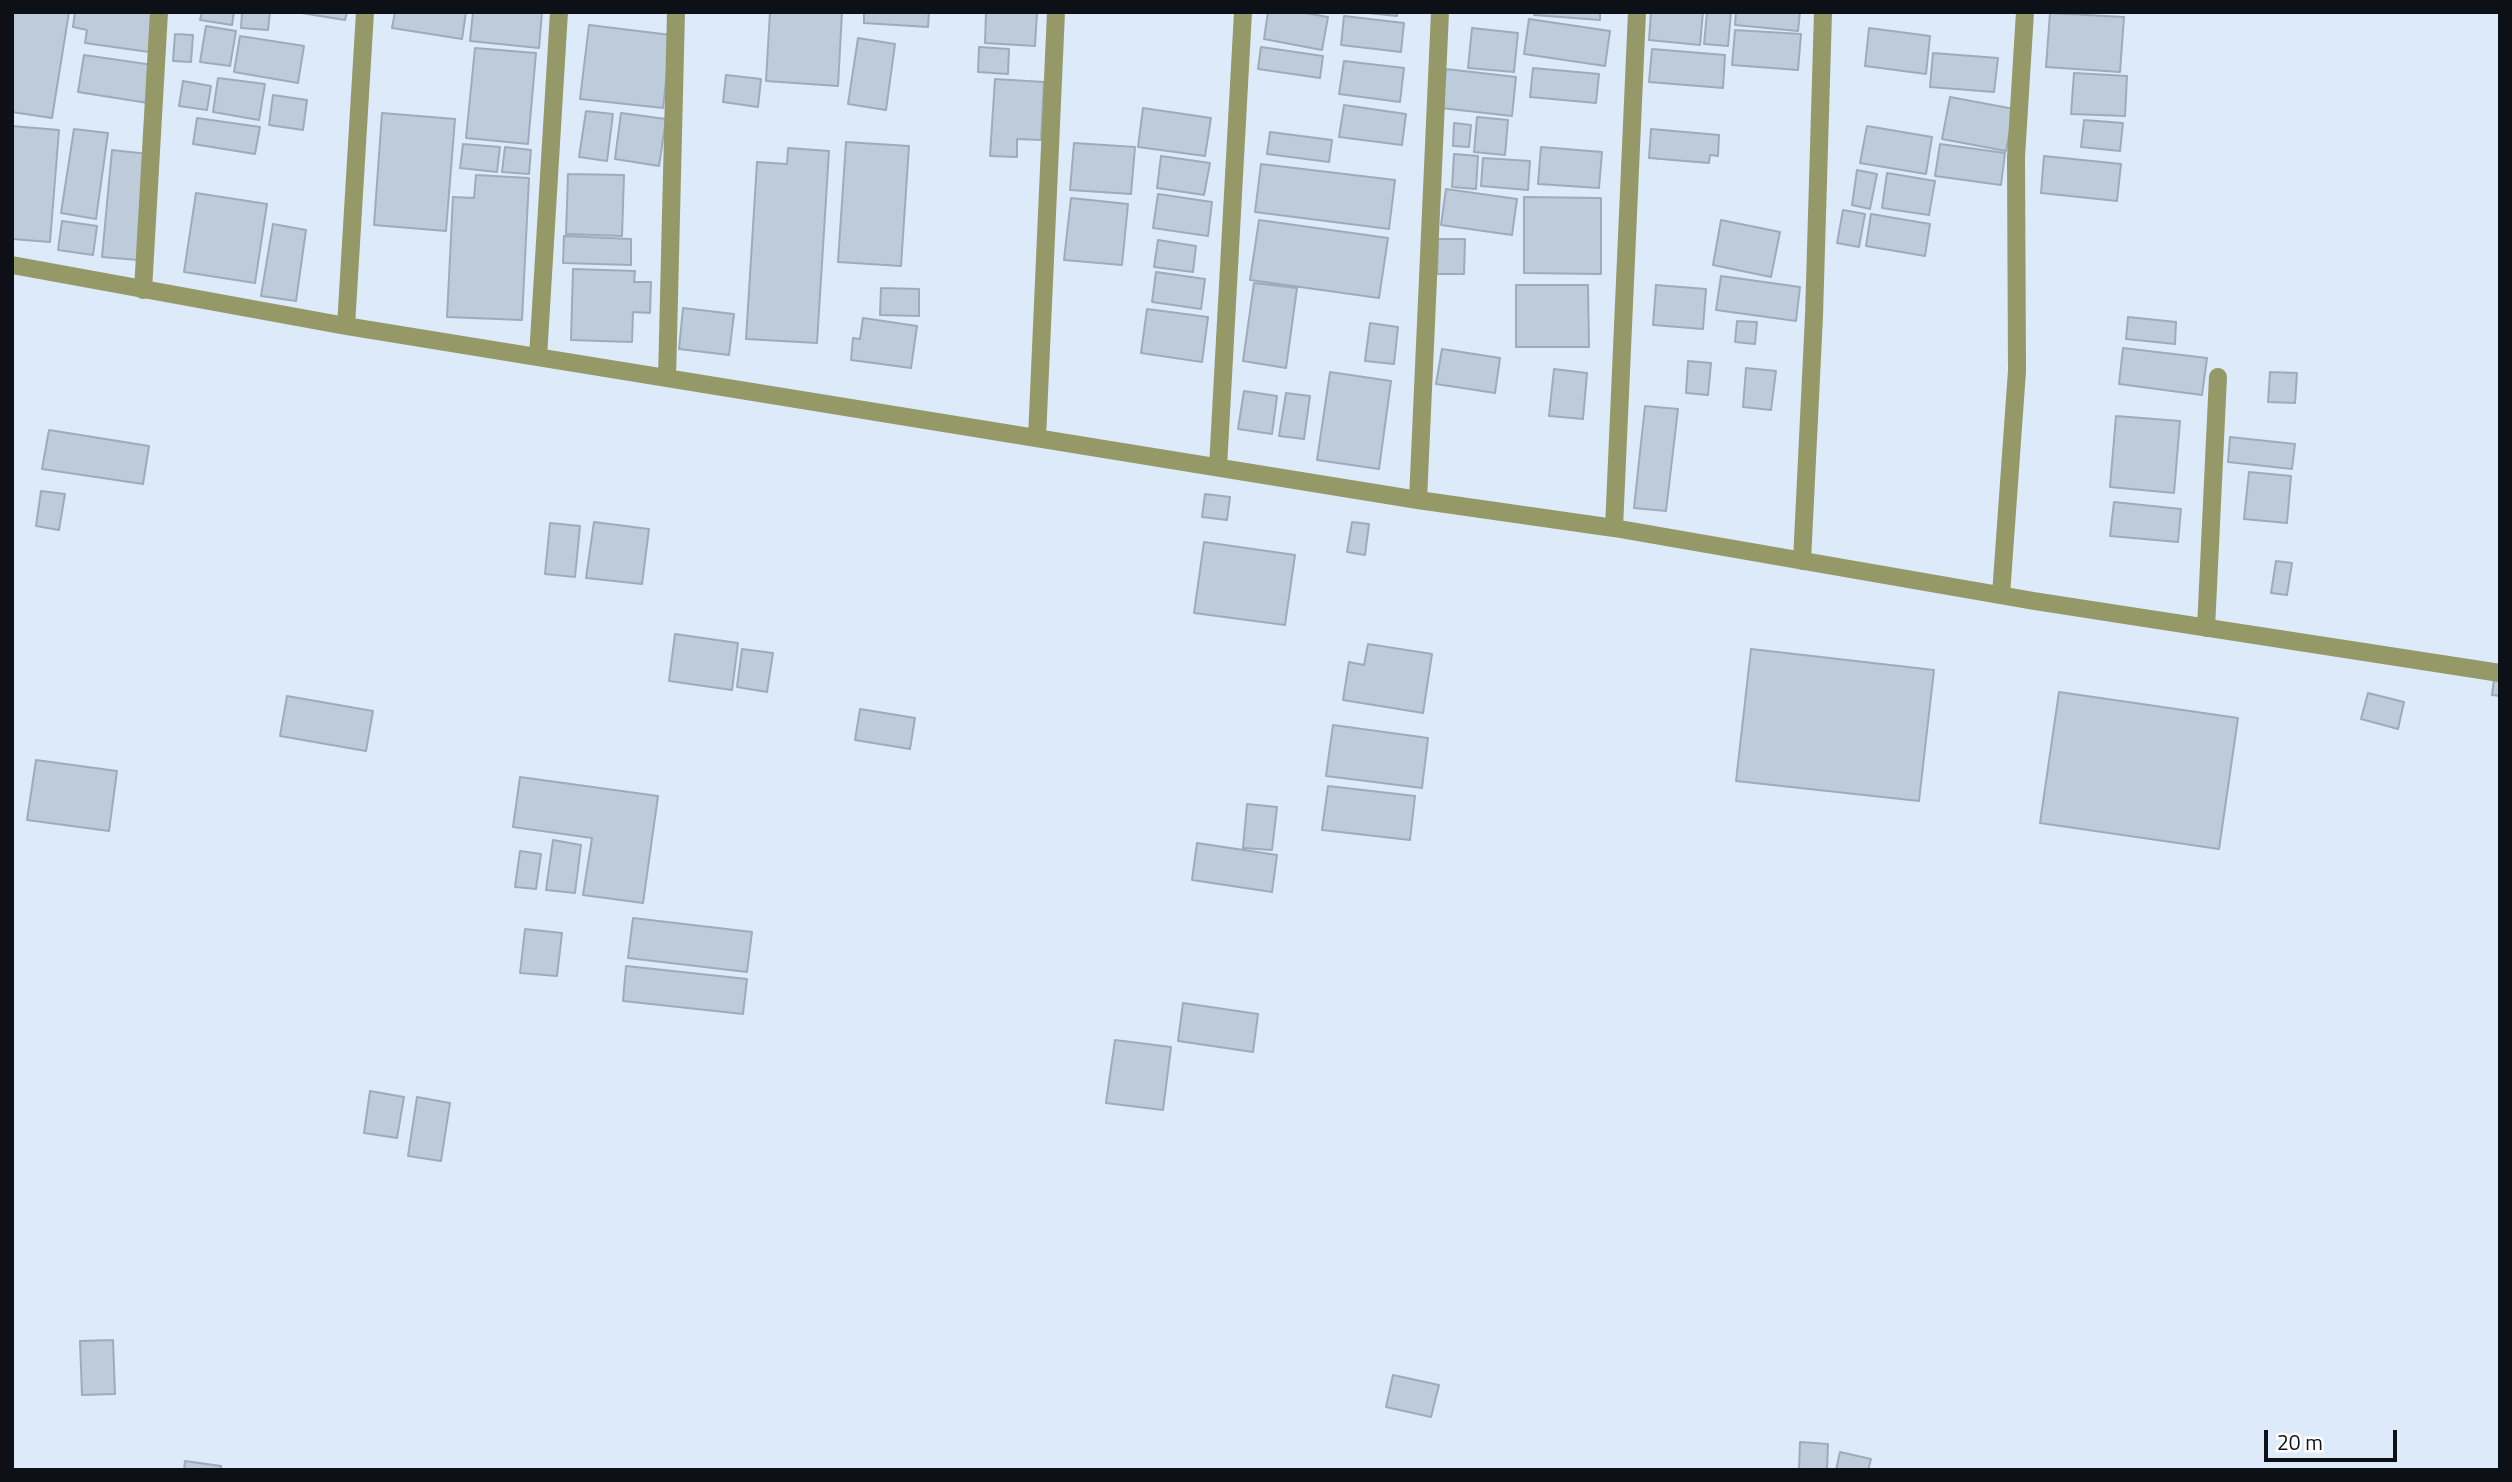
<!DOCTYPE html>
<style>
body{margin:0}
#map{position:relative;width:2512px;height:1482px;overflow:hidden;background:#dceafa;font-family:"Titillium Web",sans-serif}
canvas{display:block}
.frame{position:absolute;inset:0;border:14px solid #0d1117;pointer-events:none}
.scale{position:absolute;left:2264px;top:1430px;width:133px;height:32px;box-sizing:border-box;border:4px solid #0d1117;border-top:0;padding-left:9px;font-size:21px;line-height:24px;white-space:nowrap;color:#0d1117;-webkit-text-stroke:5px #fff;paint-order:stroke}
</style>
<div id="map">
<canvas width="2512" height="1482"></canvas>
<div class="frame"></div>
<div class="scale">20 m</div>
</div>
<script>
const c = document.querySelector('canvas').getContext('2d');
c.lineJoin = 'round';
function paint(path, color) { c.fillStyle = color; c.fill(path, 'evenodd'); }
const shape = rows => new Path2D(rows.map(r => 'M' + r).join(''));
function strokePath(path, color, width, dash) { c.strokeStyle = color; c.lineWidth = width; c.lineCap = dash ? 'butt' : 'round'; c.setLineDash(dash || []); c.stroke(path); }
const building = shape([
 [12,12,69,12,52,118,12,112,12,12],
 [75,12,155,12,149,52,85,43,87,30,73,27,75,12],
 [202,12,234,12,232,25,200,20,202,12],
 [242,12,270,12,268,30,241,28,242,12],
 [295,12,347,12,345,20,295,12],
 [395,12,466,12,462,39,392,28,395,12],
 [473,12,542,12,539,48,470,41,473,12],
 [770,12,842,12,838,86,766,81,770,12],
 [864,12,929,12,928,27,864,23,864,12],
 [986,12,1037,12,1035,46,985,43,986,12],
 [1268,12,1299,12,1328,17,1322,50,1264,39,1268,12],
 [1359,12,1397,12,1397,16,1359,12],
 [1534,12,1600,12,1600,20,1534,15,1534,12],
 [1651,12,1703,12,1700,45,1649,40,1651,12],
 [1707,12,1731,12,1728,46,1704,44,1707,12],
 [1736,12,1800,12,1798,31,1735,25,1736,12],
 [2050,13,2124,17,2120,72,2046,67,2050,13],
 [1344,16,1404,23,1401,52,1341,45,1344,16],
 [1529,19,1610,31,1605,66,1524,54,1529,19],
 [589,25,671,35,663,108,580,99,589,25],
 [206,26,236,31,230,66,200,62,206,26],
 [1472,28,1518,33,1514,72,1468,68,1472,28],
 [1869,28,1930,36,1926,74,1865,66,1869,28],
 [1735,30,1801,34,1798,70,1732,65,1735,30],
 [175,34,193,35,191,62,173,61,175,34],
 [240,36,304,46,298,83,234,72,240,36],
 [858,38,895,44,886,110,848,104,858,38],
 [979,47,1009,49,1008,74,978,72,979,47],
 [1261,47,1323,56,1320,78,1258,69,1261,47],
 [475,48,536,53,528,144,466,138,475,48],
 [1652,49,1725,55,1723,88,1649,82,1652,49],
 [1933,53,1998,58,1994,92,1930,87,1933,53],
 [84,55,153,65,148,103,78,92,84,55],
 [1344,61,1404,68,1400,102,1339,94,1344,61],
 [1533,68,1599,74,1596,103,1530,97,1533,68],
 [1446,69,1516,77,1512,116,1441,108,1446,69],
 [2074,73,2127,76,2125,116,2071,114,2074,73],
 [726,75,761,79,758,107,723,102,726,75],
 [218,78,265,84,259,120,213,112,218,78],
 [995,79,1044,82,1041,140,1017,139,1017,157,990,156,995,79],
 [183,81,211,86,207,110,179,106,183,81],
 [273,95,307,100,303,130,269,125,273,95],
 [1950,97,2014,109,2006,151,1942,139,1950,97],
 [1344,105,1406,114,1402,145,1339,137,1344,105],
 [1143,108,1211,118,1205,156,1138,147,1143,108],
 [586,111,613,114,607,161,579,157,586,111],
 [382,113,455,119,446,231,374,225,382,113],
 [621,113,666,119,659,166,615,159,621,113],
 [1477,117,1508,120,1505,155,1474,152,1477,117],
 [197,118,260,127,255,154,193,144,197,118],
 [2084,120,2123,123,2120,151,2081,147,2084,120],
 [1454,123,1471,125,1469,147,1453,146,1454,123],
 [12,126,59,130,50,242,12,239,12,126],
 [1867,126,1932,137,1926,174,1860,163,1867,126],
 [74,129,108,133,96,219,61,213,74,129],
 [1651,129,1719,135,1718,156,1710,155,1709,163,1649,158,1651,129],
 [1270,132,1332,140,1329,162,1267,154,1270,132],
 [846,142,909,146,901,266,838,262,846,142],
 [1074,143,1135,147,1131,194,1070,190,1074,143],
 [463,144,500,147,497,172,460,168,463,144],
 [1940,144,2005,153,2001,185,1935,176,1940,144],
 [505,147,531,150,529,174,502,172,505,147],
 [1541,147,1602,152,1599,188,1538,184,1541,147],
 [788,148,829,151,817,343,746,339,757,162,787,164,788,148],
 [112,150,148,154,138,260,102,257,112,150],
 [1454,154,1478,156,1476,189,1452,187,1454,154],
 [1161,156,1210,163,1204,195,1157,188,1161,156],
 [2044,156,2121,164,2117,201,2041,193,2044,156],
 [1483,158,1530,161,1528,190,1481,186,1483,158],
 [1261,164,1395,180,1389,229,1255,212,1261,164],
 [1857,170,1877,174,1870,209,1852,205,1857,170],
 [1887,173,1935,181,1929,215,1882,208,1887,173],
 [568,174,624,175,622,236,566,234,568,174],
 [476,175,529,178,522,320,447,317,453,197,474,198,476,175],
 [1446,189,1517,199,1512,235,1441,225,1446,189],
 [196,193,267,204,255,283,184,272,196,193],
 [1158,194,1212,202,1208,236,1153,228,1158,194],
 [1524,197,1601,198,1601,274,1524,273,1524,197],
 [1071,198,1128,204,1122,265,1064,260,1071,198],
 [1843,210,1865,214,1859,247,1837,243,1843,210],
 [1871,214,1930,224,1925,256,1866,246,1871,214],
 [1259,220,1388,238,1379,298,1250,280,1259,220],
 [1721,220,1780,232,1771,277,1713,265,1721,220],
 [62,221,97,226,93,255,58,250,62,221],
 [273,224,306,230,296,301,261,296,273,224],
 [564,236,631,239,631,265,563,263,564,236],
 [1438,239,1465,239,1464,274,1437,274,1438,239],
 [1158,240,1196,246,1193,272,1154,267,1158,240],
 [573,269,635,271,634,282,651,282,650,313,633,312,632,342,571,340,573,269],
 [1156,272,1205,279,1201,309,1152,302,1156,272],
 [1721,276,1800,287,1796,321,1716,310,1721,276],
 [1254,283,1297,288,1286,368,1243,361,1254,283],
 [1516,285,1588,285,1589,347,1516,347,1516,285],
 [1656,285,1706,289,1703,329,1653,325,1656,285],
 [881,288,919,289,919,316,880,315,881,288],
 [683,308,734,314,729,355,679,349,683,308],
 [1147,309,1208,317,1202,362,1141,353,1147,309],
 [2128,317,2176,322,2175,344,2126,339,2128,317],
 [863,318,917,326,911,368,851,360,853,338,860,339,863,318],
 [1737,321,1757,322,1755,344,1735,342,1737,321],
 [1370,323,1398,327,1394,364,1365,361,1370,323],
 [2123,348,2207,358,2202,395,2119,384,2123,348],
 [1442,349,1500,358,1495,393,1436,384,1442,349],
 [1688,361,1711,363,1708,395,1686,393,1688,361],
 [1746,368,1776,371,1771,410,1743,407,1746,368],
 [1554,369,1587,373,1583,419,1549,416,1554,369],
 [1330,372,1391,381,1379,469,1317,460,1330,372],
 [2270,372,2297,373,2295,403,2268,402,2270,372],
 [1244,391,1277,396,1272,434,1238,429,1244,391],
 [1286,393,1310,396,1304,439,1279,436,1286,393],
 [1645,406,1678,409,1666,511,1634,508,1645,406],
 [2116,416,2180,421,2174,493,2110,487,2116,416],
 [49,430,149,446,143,484,42,469,49,430],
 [2230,437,2295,444,2292,469,2228,462,2230,437],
 [2249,472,2291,476,2287,523,2244,519,2249,472],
 [41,491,65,494,59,530,36,526,41,491],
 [1205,494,1230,497,1227,520,1202,517,1205,494],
 [2114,502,2181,509,2178,542,2110,536,2114,502],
 [594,522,649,529,642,584,586,578,594,522],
 [1352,522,1369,524,1365,555,1347,552,1352,522],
 [550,523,580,526,575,577,545,574,550,523],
 [1204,542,1295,555,1285,625,1194,613,1204,542],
 [2276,561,2292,563,2287,595,2271,593,2276,561],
 [675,634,738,643,732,690,669,681,675,634],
 [1368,644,1432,654,1423,713,1343,700,1349,662,1364,665,1368,644],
 [742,649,773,653,767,692,737,687,742,649],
 [1751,649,1934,670,1919,801,1736,781,1751,649],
 [2494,680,2500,680,2500,696,2492,695,2494,680],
 [2059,692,2238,718,2219,849,2040,823,2059,692],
 [2368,693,2404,702,2398,729,2361,719,2368,693],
 [287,696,373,711,366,751,280,736,287,696],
 [860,709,915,718,910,749,855,740,860,709],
 [1333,725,1428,738,1422,788,1326,776,1333,725],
 [36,760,117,771,109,831,27,820,36,760],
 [520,777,658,796,643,903,583,895,592,838,513,827,520,777],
 [1328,786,1415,796,1410,840,1322,830,1328,786],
 [1247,804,1277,807,1272,850,1243,848,1247,804],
 [553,840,581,845,575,893,546,890,553,840],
 [1197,843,1277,855,1272,892,1192,880,1197,843],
 [520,851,541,854,536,889,515,887,520,851],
 [633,918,752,932,747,972,628,958,633,918],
 [525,929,562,933,557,976,520,973,525,929],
 [626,966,747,979,743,1014,623,1001,626,966],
 [1183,1003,1258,1014,1253,1052,1178,1041,1183,1003],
 [1115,1040,1171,1047,1163,1110,1106,1103,1115,1040],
 [370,1091,404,1097,397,1138,364,1133,370,1091],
 [417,1097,450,1103,441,1161,408,1156,417,1097],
 [113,1340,115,1394,82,1395,80,1341,113,1340],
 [1393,1375,1439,1385,1431,1417,1386,1407,1393,1375],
 [1800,1442,1828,1444,1827,1470,1799,1470,1800,1442],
 [1840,1452,1871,1459,1868,1470,1836,1470,1840,1452],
 [185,1461,221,1466,221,1470,184,1470,185,1461]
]);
paint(building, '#becbdb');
strokePath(building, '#9eabbb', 2);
strokePath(shape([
 [12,265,346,326,1418,500,1614,528,2034,601,2500,673],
 [143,290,159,12],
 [346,326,365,12],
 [538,357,559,12],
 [667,378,676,12],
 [1037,438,1056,12],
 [1218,467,1243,12],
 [1418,500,1440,12],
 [1614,528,1637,12],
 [1802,561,1814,316,1823,12],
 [2001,595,2017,371,2016,157,2025,12],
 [2206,628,2218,377]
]), '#959867', 18);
</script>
